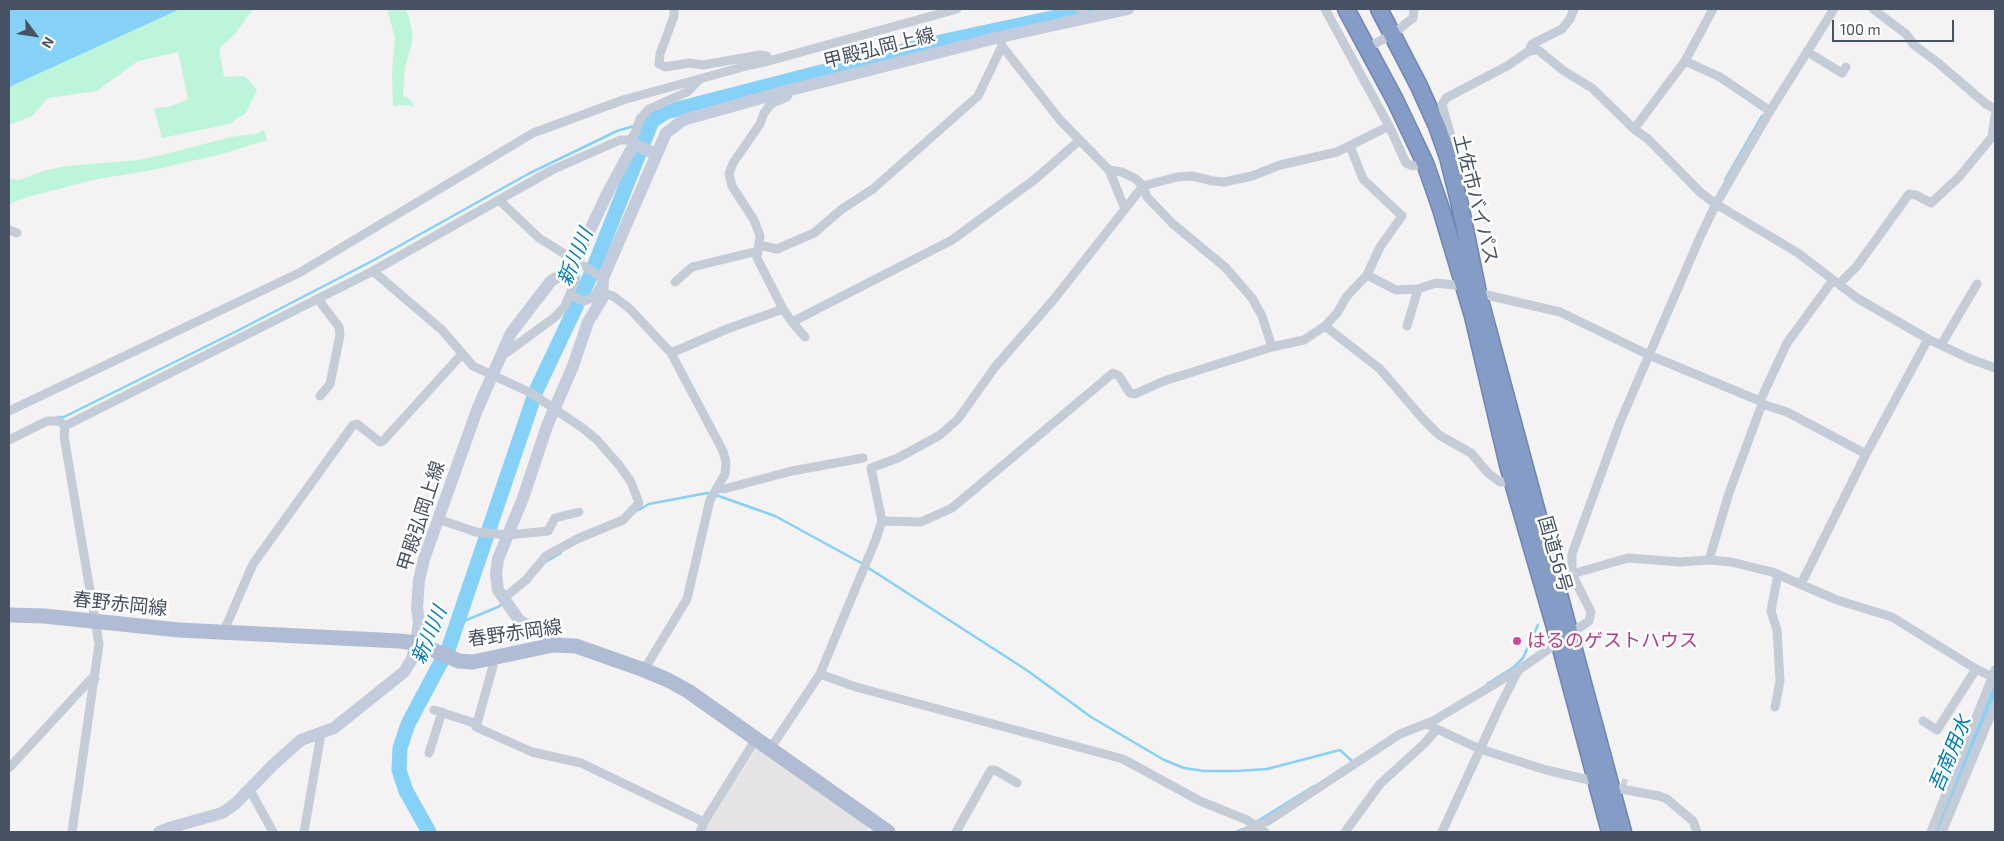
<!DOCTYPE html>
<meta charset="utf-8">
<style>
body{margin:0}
#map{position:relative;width:2004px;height:841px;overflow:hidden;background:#f4f2f2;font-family:"Exo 2",sans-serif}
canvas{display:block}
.frame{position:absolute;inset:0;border:10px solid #475262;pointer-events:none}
.north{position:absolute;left:10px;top:10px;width:50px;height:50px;-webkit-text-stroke:4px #fff;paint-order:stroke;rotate:121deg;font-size:14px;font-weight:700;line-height:20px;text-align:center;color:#475262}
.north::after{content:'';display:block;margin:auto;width:18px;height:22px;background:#475262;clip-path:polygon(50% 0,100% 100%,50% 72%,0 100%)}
.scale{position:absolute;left:1832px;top:20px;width:122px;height:22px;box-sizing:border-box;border:2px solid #475262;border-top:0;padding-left:6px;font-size:15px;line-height:18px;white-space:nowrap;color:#475262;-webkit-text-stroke:4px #fff;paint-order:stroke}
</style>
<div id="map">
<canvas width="2004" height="841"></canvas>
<div class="frame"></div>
<div class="north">N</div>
<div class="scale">100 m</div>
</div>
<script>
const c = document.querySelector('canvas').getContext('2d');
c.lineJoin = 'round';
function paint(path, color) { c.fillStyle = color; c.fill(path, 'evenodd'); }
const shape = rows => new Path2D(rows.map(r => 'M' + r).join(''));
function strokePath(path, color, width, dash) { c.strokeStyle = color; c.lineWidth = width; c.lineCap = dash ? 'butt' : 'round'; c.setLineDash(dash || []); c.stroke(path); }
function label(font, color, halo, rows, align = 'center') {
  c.font = font + ' "Exo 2","Noto Sans JP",sans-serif'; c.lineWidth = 5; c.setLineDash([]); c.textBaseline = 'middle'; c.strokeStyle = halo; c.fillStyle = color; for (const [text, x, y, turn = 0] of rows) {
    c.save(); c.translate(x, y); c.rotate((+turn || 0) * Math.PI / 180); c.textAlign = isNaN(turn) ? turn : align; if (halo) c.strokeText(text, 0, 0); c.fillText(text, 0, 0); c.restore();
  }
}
paint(shape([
 [758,747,870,824,865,832,703,832]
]), '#e5e3e3');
paint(shape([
 [166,9,254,9,249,14,235,34,219,49,224,77,245,76,257,90,246,113,229,124,162,138,154,108,169,107,188,99,178,52,138,61,97,91,48,98,32,116,9,125,9,75],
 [387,9,406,9,410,21,413,38,405,68,403,96,411,100,414,107,408,105,393,106,392,72,395,38],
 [264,130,267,140,222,154,148,171,97,179,24,198,9,204,9,179,20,180,43,171,66,166,139,160,162,155,231,137,255,134]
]), '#bdf5da');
paint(shape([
 [9,9,180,9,9,87]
]), '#85d1f7');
strokePath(shape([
 [642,124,652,121],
 [1725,180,1762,116],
 [58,417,64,417,237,331,374,260,528,174,617,131,634,126],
 [716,495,775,516,863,564],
 [635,512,649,504,707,493,711,494],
 [544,563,561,553],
 [867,567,1028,671,1091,717,1164,760,1184,768,1204,771,1237,771,1267,769,1340,750,1352,761],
 [459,623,498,607,503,603],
 [1487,684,1514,667,1523,658,1538,625],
 [1256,822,1314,786],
 [1236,832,1242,829]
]), '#85d1f7', 2.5);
strokePath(shape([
 [1936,832,1995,689]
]), '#85d1f7', 9);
strokePath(shape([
 [429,832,406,791,399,770,400,748,408,724,449,647,536,391,589,279,652,121,666,112,926,45,1094,9]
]), '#85d1f7', 15);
strokePath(shape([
 [1608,780,1627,784]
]), '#d1d2d5', 9, [9, 4.5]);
const highway = shape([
 [1346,9,1395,100,1425,163,1441,209,1473,316,1508,465,1559,641,1610,832],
 [1379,9,1419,86,1437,126,1448,157,1460,205,1478,293,1623,832]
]);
strokePath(highway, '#6f86b2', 19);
strokePath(shape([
 [1080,9,1087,17],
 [1325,9,1389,126,1406,163,1413,166,1425,163],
 [1873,9,1906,34,1914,45,1937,62,1986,104,1995,109],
 [1001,42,1002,46,1060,120,1109,170,1125,209],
 [1367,48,1393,34,1413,18,1414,9],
 [1808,50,1811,54,1842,73,1846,67],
 [1529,51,1532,44,1562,29,1570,19,1574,9],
 [1685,61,1720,77,1770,111],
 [765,62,957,9],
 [790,90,787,97,771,104,764,113,760,124,733,163,729,174,732,186,754,220,760,236,757,258,783,309,792,322,952,240,1034,180,1080,140],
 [1634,129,1685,61,1713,9],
 [630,140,635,133,640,119,649,109,687,92,699,80],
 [1350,146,1363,179,1402,216,1380,247,1367,275,1396,290,1418,289,1436,283,1464,286,1478,293,1560,312,1649,355,1760,401,1787,343,1833,280],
 [1448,157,1452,153,1454,147,1442,105,1446,98,1507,66,1529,51,1538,50,1564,71,1592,88,1634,129,1648,139,1701,193,1716,204,1798,253,1857,298,1928,339,1968,358,1995,368],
 [1109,170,1122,172,1136,179,1143,186,1147,197,1173,224,1225,267,1252,298,1262,316,1272,347],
 [499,200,539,238,603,278],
 [9,230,17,233],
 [759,245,777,249,814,233,842,209,873,189,978,96,1002,46],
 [373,271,442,330,473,366,531,393,584,429,597,440,619,465,631,482,639,503,623,520,577,539,546,556,526,580,504,598],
 [675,282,692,267,758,251],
 [1839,284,1857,266,1909,194,1916,195,1931,203,1959,177,1992,137,1995,115],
 [603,293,613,296,629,308,671,353,727,329,783,309],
 [570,295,584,301,593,298,601,285],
 [318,299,339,327,340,335,330,384,320,396],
 [792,322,805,337],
 [1325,326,1380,369,1423,419,1439,435,1471,453,1488,473,1500,482,1513,481],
 [1407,326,1418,289],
 [1941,345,1977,284],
 [500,356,506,353,555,317,565,306,576,279,575,272,572,268],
 [1760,401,1762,404,1787,412,1866,454],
 [9,411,299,273,533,133,623,100,750,65,765,62,767,56,760,55,703,65,689,63,665,67,659,64,660,54,674,16,674,9],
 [9,440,47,421,59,421,65,426],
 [718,487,724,489,792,471,863,458],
 [438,519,476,532,508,535,548,531,555,518,579,512],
 [882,521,921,522,952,508,1113,373,1119,376,1130,393,1135,394,1164,381,1272,347,1304,340,1325,326,1337,313,1347,296,1367,275],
 [1709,560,1729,493,1762,404],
 [1572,574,1628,558,1680,562,1709,560,1731,562,1772,572,1837,600,1892,617,1976,669,1995,678],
 [1801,584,1866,454,1928,339],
 [223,633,253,564,353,425,357,424,380,442,383,441,462,354],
 [492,659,493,666,476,727,532,752,581,763,704,822,756,739],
 [644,670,687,599,710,500,725,474,726,462,723,451,671,353],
 [820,674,856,687,1123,759,1200,801,1247,820,1265,832],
 [1775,707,1780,681,1777,630,1771,611,1778,574],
 [434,710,477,724],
 [1923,721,1937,730,1976,669],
 [1426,724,1480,749,1546,770,1589,780,1596,778],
 [770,749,820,674,876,539,882,521,871,468,898,458,940,435,958,419,995,367,1055,298,1143,186,1177,177,1192,176,1213,181,1224,182,1252,176,1280,165,1337,152,1389,126],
 [429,753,442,712],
 [9,768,91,679,95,679],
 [250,790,273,832],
 [1612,791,1621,789,1659,796,1667,799,1693,821,1697,832],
 [72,832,99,644,64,436,65,426,373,271,552,170,620,140,630,140,634,144],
 [304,832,321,734],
 [700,832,704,822],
 [956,832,991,770,995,770,1017,783],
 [1244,832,1268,821,1400,734,1433,721,1520,669,1589,621,1591,612,1572,574,1572,554,1620,422,1701,235,1716,204,1770,111,1834,9],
 [1345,832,1380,784,1425,743,1436,730],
 [1442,832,1499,708,1519,669],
 [1931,832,1995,670],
 [1942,832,1995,705]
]), '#c4ccd8', 9);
strokePath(shape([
 [553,645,545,634,529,627,519,620,498,590,496,574,498,559,523,498,547,426,573,366,588,322,602,299,603,278,666,133,683,120,790,90,1000,37,1128,9],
 [159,832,169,828,222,813,235,804,273,765,301,740,334,728,404,672,412,659,416,643,419,622,417,608,419,580,424,559,477,410,511,333,551,281,572,268,608,192,634,144,656,154]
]), '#c3ccdc', 12);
strokePath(shape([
 [9,615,44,616,179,630,400,641,416,643,459,661,473,662,553,645,576,646,644,670,668,680,688,691,888,832]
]), '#afbcd3', 15);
strokePath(highway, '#849cc6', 16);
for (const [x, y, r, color] of [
 [1517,641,5,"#d1479c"]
]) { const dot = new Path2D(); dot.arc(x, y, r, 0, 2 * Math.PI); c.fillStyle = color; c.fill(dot); strokePath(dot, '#fff', 2); }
label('19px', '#475262', '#fff', [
 ["甲殿弘岡上線",879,48,-14],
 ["土佐市バイパス",1476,199,76],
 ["甲殿弘岡上線",421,516,-72],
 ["国道56号",1555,554,74],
 ["春野赤岡線",120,604,6],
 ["春野赤岡線",515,633,-8]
]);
label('19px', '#b23c85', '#fff', [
 ["はるのゲストハウス",1527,641]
], 'left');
label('italic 20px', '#007cbc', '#fff', [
 ["新川川",575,257,-67],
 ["新川川",429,635,-67],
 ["吾南用水",1950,754,-68]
]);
</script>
